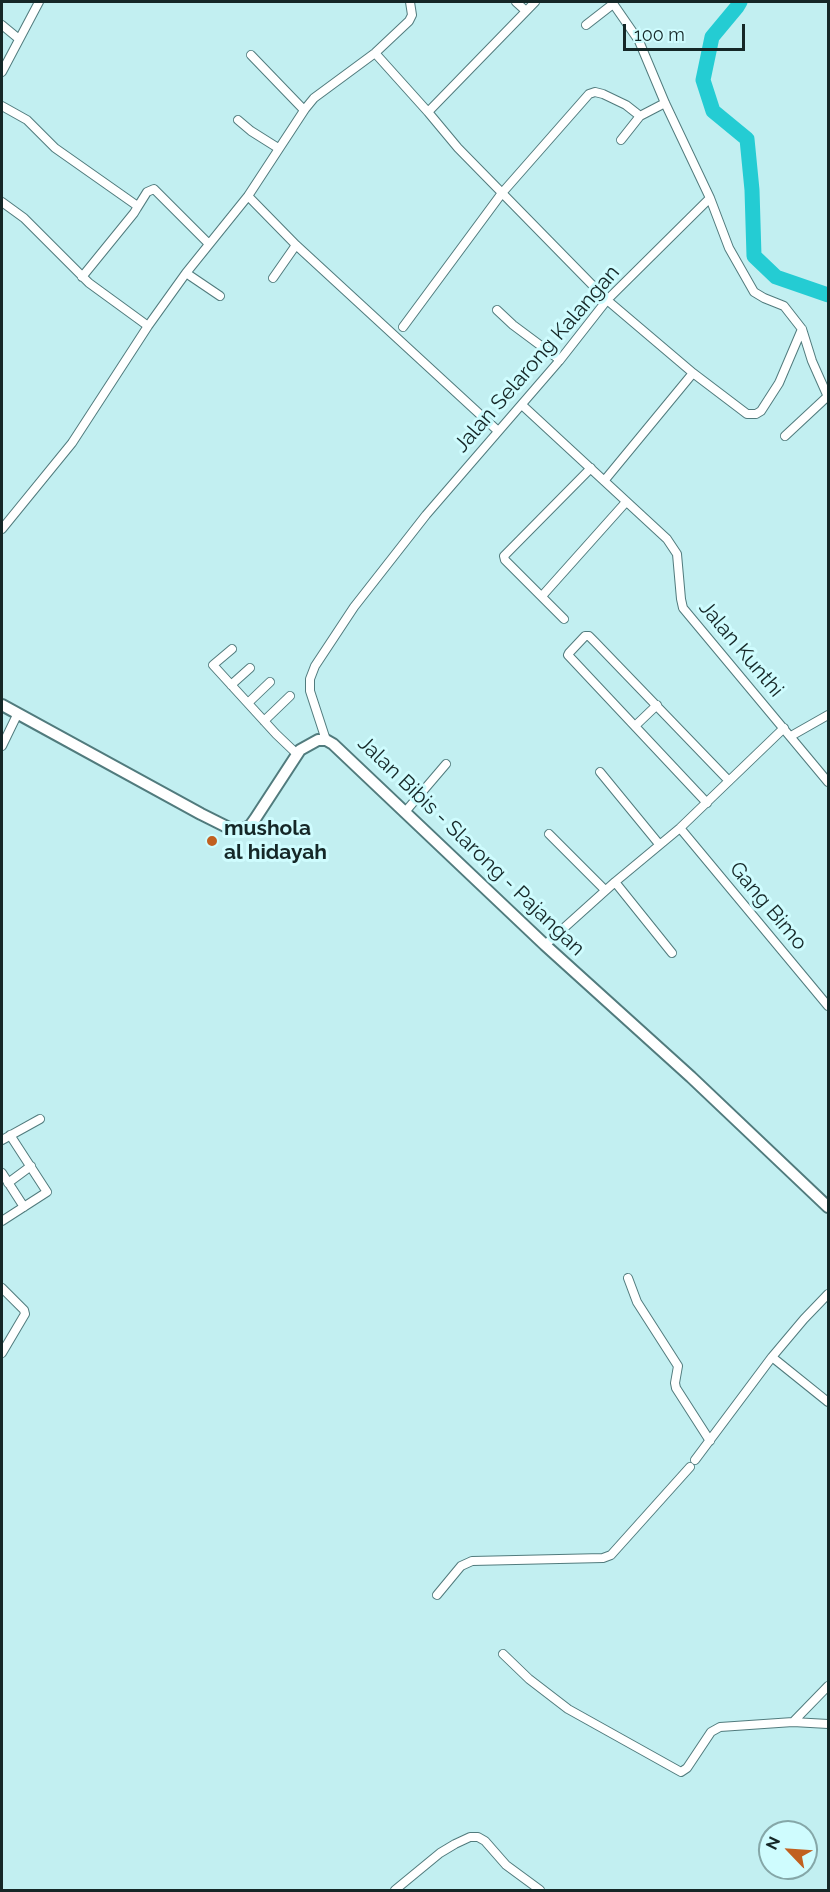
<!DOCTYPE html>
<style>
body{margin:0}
#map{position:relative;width:830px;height:1892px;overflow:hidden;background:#c2eff1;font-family:Raleway,sans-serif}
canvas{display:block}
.frame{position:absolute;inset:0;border:3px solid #152727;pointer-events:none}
.north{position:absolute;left:758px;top:1820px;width:60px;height:60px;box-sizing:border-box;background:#cffcfe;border:2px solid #85a7a8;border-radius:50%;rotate:295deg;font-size:16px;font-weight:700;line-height:24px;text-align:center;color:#152727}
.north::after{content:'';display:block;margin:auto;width:21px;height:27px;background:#c16020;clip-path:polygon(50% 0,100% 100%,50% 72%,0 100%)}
.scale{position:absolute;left:623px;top:24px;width:122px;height:27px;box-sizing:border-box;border:3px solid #152727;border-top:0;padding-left:8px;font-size:18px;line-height:21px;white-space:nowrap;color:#152727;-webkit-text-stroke:4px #cffcfe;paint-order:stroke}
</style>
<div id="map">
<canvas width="830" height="1892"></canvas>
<div class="frame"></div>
<div class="north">N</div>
<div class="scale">100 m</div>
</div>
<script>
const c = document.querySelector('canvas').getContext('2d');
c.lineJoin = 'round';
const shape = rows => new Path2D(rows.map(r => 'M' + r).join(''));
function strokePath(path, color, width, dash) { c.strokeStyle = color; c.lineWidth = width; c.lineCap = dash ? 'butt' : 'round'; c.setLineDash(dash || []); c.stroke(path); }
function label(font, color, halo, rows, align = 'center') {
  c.font = font + ' Raleway,sans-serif'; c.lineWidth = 6; c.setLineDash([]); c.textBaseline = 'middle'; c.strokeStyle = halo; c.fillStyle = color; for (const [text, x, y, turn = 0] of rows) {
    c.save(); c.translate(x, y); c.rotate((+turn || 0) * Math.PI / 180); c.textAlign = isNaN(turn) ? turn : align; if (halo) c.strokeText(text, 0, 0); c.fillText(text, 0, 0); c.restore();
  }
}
strokePath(shape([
 [740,2,737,7,712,37,703,80,713,111,747,139,752,190,754,256,776,277,828,295]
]), '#24ccd3', 15);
const street = shape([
 [516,2,526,11],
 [2,25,19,39],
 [586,25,613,4],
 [375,53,428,112,458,148,607,300,693,373,604,481],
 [251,55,304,110],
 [2,72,39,2],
 [2,106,27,120,55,148,136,205,137,208,134,213,82,277],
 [428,112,535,2],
 [238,120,251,131,278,148],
 [621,140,640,116,665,103],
 [248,196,296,245,498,431],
 [710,198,729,248,754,292,764,298,784,306,802,329,812,361,828,397],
 [2,202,24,218,89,283,148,326],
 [137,208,147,192,154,189,209,244],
 [186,273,220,296],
 [273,278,296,245],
 [497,310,513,325,560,360],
 [403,327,502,193,589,94,595,92,603,94,626,105,640,116],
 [693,373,747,414,756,414,761,411,779,383,802,329],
 [522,405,667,539,677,554,681,599,683,608,828,782],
 [785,436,828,396],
 [2,529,72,443,148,326,186,273,248,196,305,109,314,98,375,53,409,21,412,15,410,2],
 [542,596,626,502],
 [564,619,505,560,504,556,591,468],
 [232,649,213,665,276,734,297,754],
 [231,685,250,668],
 [248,703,270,682],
 [264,721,290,696],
 [635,726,657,705],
 [791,736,828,715],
 [326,740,310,691,310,679,315,666,354,607,426,515,560,360,607,300,710,198,665,103,639,41,612,2],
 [2,746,17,715],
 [600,772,659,844],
 [707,803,568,655,569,653,585,636,589,636,595,642,729,781],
 [405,812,446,764],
 [680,828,828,1006],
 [549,834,605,890],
 [615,882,672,953],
 [545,945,615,882,680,828,784,728],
 [2,1140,40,1119],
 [2,1173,24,1207],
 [8,1183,31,1166],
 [2,1221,47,1192,10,1135],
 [628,1278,637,1302,678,1366,675,1383,676,1388,710,1441],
 [2,1288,24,1310,25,1314,2,1353],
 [772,1357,828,1402],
 [695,1460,772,1357,804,1319,828,1294],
 [437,1595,461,1566,472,1561,603,1558,611,1555,690,1467],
 [503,1654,529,1679,568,1709,681,1772,687,1768,711,1732,720,1727,793,1722,828,1724],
 [793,1722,828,1686],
 [395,1890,440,1853,455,1844,470,1837,478,1837,485,1841,506,1865,540,1890]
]);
const secondary = shape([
 [2,705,201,814,229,828,241,830,250,826,255,819,300,750,318,740,326,740,333,744,545,945,691,1077,828,1207]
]);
strokePath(street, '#517b7d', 10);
strokePath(secondary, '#517b7d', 14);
strokePath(street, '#fff', 8);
strokePath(secondary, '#fff', 10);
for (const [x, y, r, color] of [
 [212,841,6,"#c16020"]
]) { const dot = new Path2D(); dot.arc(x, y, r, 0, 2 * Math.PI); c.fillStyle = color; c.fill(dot); strokePath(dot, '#cffcfe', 2); }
label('21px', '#152727', '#cffcfe', [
 ["Jalan Selarong Kalangan",537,359,-49],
 ["Jalan Kunthi",741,649,50],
 ["Jalan Bibis - Slarong - Pajangan",471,846,44],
 ["Gang Bimo",768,906,50]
]);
label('bold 21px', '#152727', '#cffcfe', [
 ["mushola",224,829],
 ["al hidayah",224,853]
], 'left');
</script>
